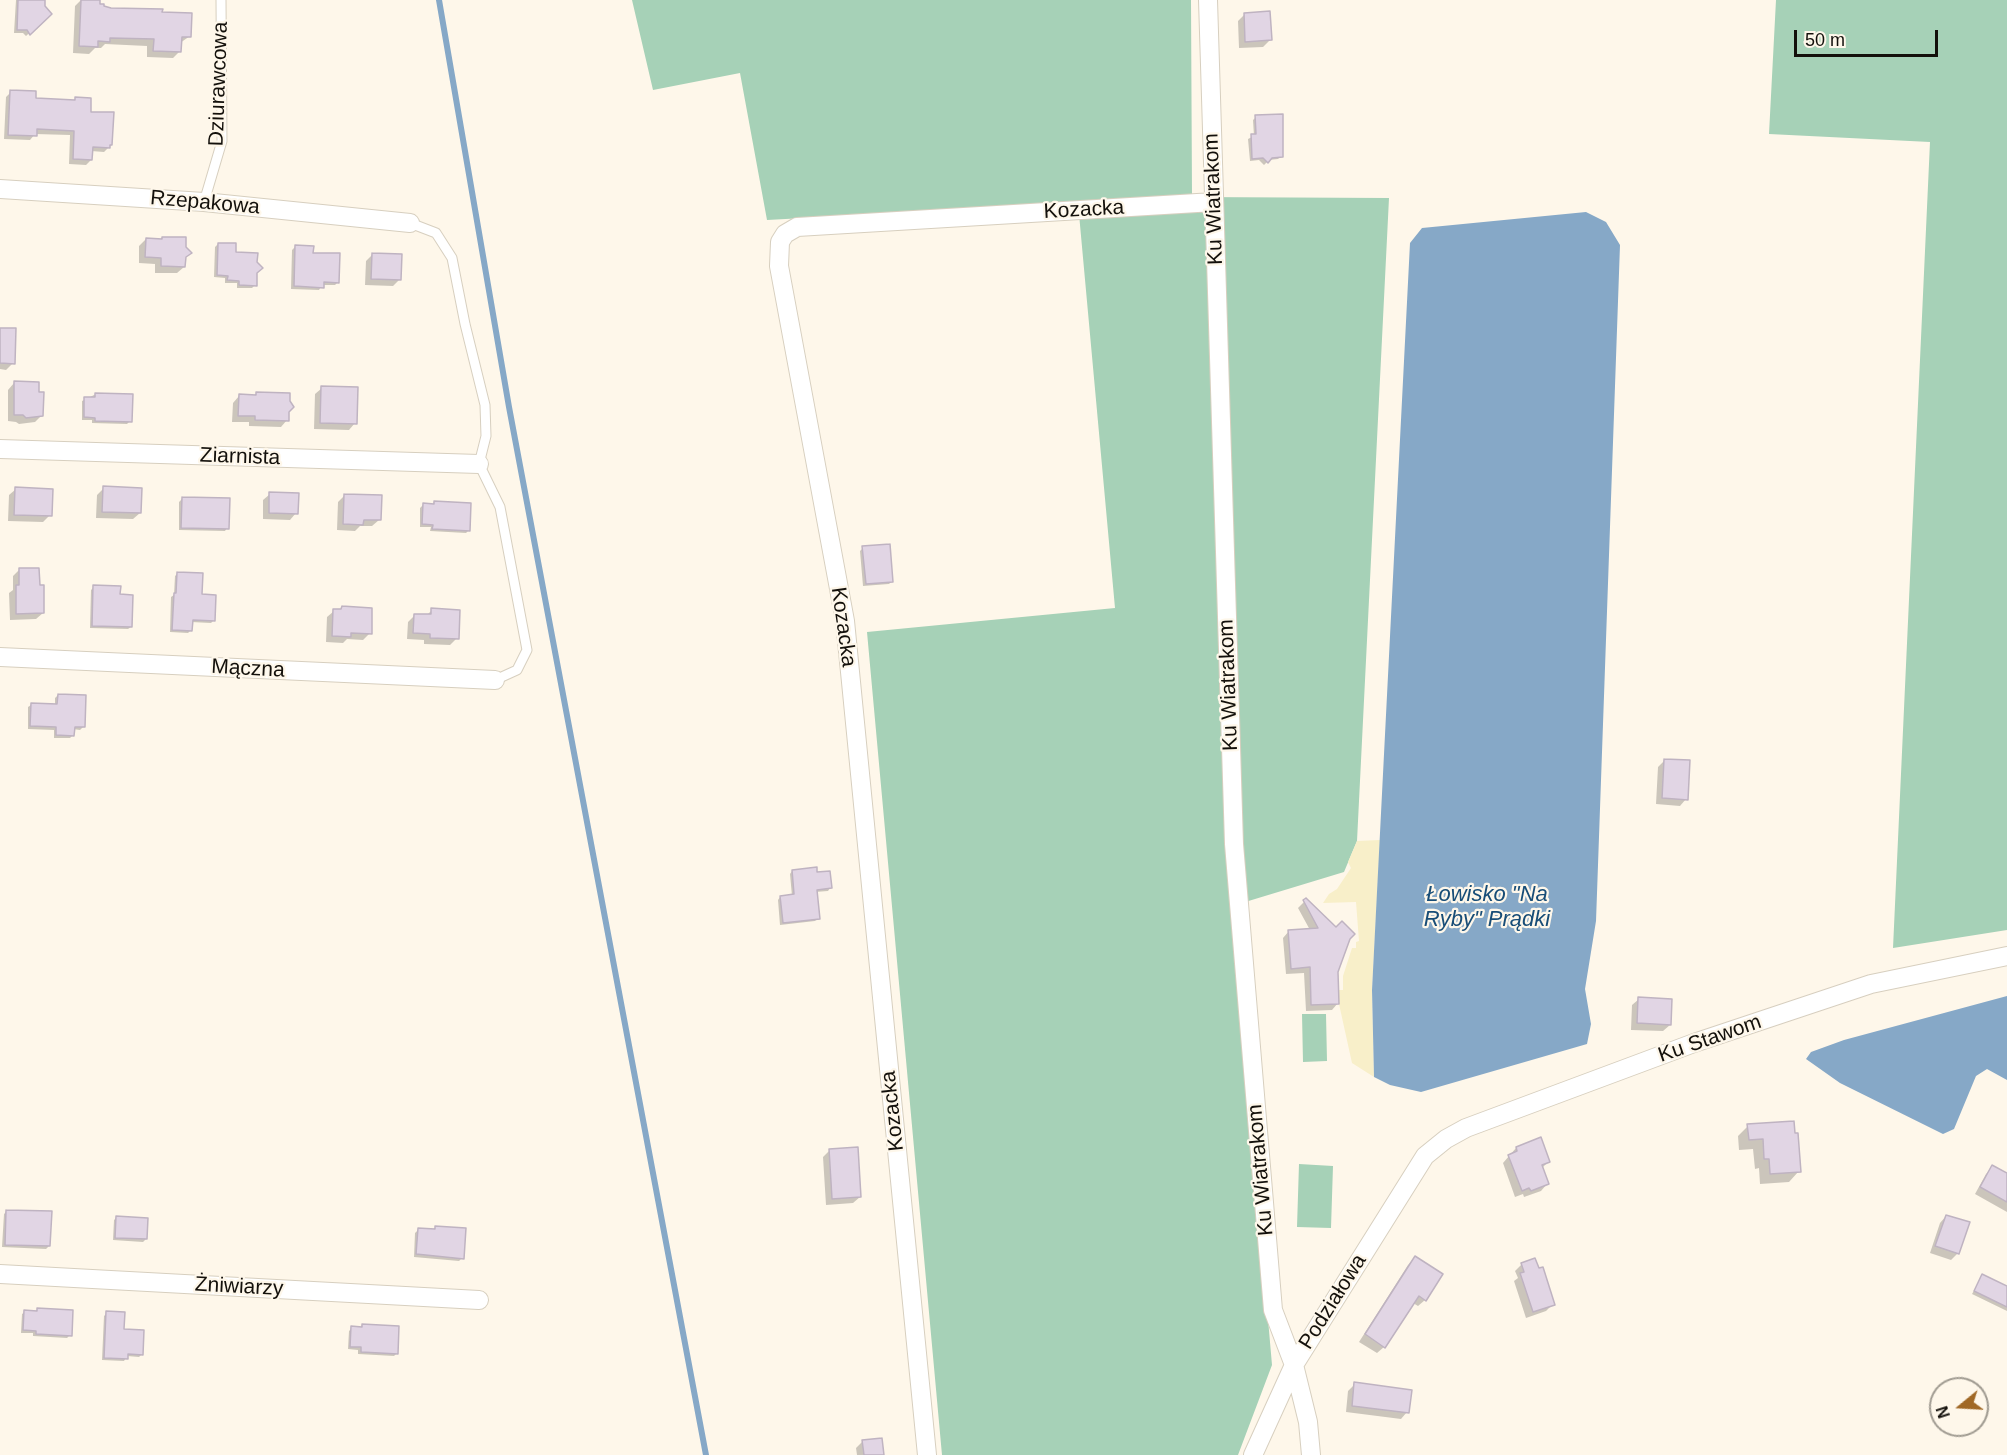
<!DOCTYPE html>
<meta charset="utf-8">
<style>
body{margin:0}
#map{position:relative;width:2007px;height:1455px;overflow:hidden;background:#fef7ea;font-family:Helvetica,sans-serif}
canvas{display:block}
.north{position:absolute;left:1929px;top:1377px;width:60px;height:60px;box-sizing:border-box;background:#fef7ea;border:2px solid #a09b91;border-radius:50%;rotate:252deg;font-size:16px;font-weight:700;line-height:24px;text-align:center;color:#13100b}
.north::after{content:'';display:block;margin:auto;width:21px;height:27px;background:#a06825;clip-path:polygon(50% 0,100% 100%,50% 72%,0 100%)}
.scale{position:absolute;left:1794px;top:30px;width:144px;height:27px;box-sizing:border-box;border:3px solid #13100b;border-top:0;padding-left:8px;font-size:18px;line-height:21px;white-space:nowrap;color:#13100b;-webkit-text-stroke:4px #fef7ea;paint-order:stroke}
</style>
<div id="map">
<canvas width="2007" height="1455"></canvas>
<div class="north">N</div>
<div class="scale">50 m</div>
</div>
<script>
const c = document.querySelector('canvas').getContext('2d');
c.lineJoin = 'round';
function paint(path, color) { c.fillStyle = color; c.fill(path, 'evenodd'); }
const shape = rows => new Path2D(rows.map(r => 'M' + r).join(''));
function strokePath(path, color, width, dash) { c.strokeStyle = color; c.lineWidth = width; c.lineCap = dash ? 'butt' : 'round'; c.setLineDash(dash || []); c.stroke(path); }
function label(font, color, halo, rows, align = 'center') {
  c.font = font + ' Helvetica,sans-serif'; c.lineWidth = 4.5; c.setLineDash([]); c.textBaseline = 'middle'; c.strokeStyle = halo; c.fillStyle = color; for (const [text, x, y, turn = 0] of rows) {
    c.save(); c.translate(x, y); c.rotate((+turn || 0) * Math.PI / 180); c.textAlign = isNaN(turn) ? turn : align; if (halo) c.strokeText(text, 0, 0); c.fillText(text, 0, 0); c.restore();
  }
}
paint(shape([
 [632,0,1191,0,1192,197,1389,198,1357,841,1344,872,1232,906,1272,1365,1238,1455,942,1455,867,632,1115,608,1078,203,767,220,740,73,653,90],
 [1776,0,2007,0,2007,930,1893,948,1930,142,1769,134],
 [1302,1014,1326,1014,1327,1061,1303,1062],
 [1299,1164,1333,1166,1331,1228,1297,1227]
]), '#a6d1b7');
paint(shape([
 [1380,840,1372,990,1374,1077,1352,1063,1339,1004,1339,990,1343,990,1343,976,1352,948,1356,948,1356,942,1359,941,1356,902,1323,903,1329,894,1337,889,1351,868,1348,862,1357,841]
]), '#f8efc9');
paint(shape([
 [1586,212,1606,222,1620,245,1596,921,1585,989,1591,1024,1587,1044,1421,1092,1390,1085,1374,1077,1372,990,1410,243,1422,228],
 [2007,996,2007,1080,1987,1069,1976,1076,1954,1129,1943,1134,1840,1083,1806,1059,1811,1052,1844,1040]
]), '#86a8c7');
paint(shape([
 [16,0,44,0,43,6,50,14,26,36,23,33,14,33],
 [81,0,98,0,98,5,111,9,161,13,190,36,180,43,180,51,173,58,147,57,147,46,105,44,101,48,95,48,89,54,73,53,75,6],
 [1244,15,1270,40,1263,47,1239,48,1238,21],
 [11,92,34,100,74,101,76,99,89,113,111,145,104,152,91,151,91,160,86,165,69,164,70,135,35,134,30,140,4,139,6,97],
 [1256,117,1281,156,1278,159,1269,160,1264,165,1259,160,1250,161,1248,139,1254,136,1253,120],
 [146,239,185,248,190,253,184,259,184,267,177,273,155,273,155,264,139,263,139,246],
 [218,244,234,254,256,273,255,285,252,288,237,288,237,283,225,283,225,278,214,277,215,247],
 [295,247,312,254,338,282,335,285,322,285,319,290,291,289,292,250],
 [373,254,399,280,393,286,365,285,366,261],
 [0,329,13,363,6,370,0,369],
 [14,383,42,415,35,422,19,424,16,422,8,421,8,390],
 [322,388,355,423,349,430,314,429,315,394],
 [257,393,288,412,287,420,281,427,249,426,249,422,232,422,233,403,239,396,253,397],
 [96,394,130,421,127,424,92,423,92,420,82,420,82,401],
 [104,488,140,513,133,519,96,518,97,495],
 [16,489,50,515,43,522,8,521,9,495],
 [270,494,296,513,290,520,263,519,263,500],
 [345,495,379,520,372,526,360,526,355,531,337,530,338,502],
 [182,499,227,528,225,531,179,530,179,502],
 [434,502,469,530,466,533,430,531,431,527,420,527,420,508,423,505,432,505],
 [863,548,892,581,889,584,863,586,860,551],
 [20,569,43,613,36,619,10,620,9,593,13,590,13,576],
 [178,573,200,596,214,620,211,623,191,622,191,630,188,633,170,632,171,597,174,595,175,576],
 [94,587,119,596,131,627,128,629,90,628,91,590],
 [432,610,457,638,450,645,424,644,424,640,407,639,408,622,415,615,426,616],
 [334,611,370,633,363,640,347,639,343,643,326,642,327,617],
 [58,695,83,727,80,730,73,729,73,735,70,738,54,738,54,730,28,729,28,707,31,705,55,705,55,698],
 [1665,760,1686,799,1680,806,1656,804,1658,767],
 [792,871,816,874,830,888,828,891,815,892,818,918,815,921,780,925,778,900,780,897,792,896,790,874],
 [1306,900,1348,938,1337,971,1338,1003,1332,1010,1306,1011,1304,973,1286,974,1283,938,1289,931,1310,930,1298,908],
 [1639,999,1670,1025,1663,1031,1631,1030,1632,1005],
 [1793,1122,1799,1171,1789,1182,1760,1184,1759,1168,1755,1169,1753,1149,1739,1150,1738,1136,1748,1126],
 [1516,1148,1548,1162,1542,1168,1547,1184,1541,1191,1524,1197,1523,1194,1515,1197,1503,1163],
 [830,1150,860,1197,853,1203,826,1205,823,1157],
 [1993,1167,2007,1175,2007,1212,1975,1194,1986,1174],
 [7,1211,49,1246,46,1249,2,1247,4,1214],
 [1946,1216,1958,1253,1951,1260,1930,1253,1940,1223],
 [117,1217,146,1239,143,1242,113,1240,114,1220],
 [435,1228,462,1258,459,1261,414,1257,415,1233,418,1230,433,1231],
 [1415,1258,1425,1300,1418,1306,1413,1303,1384,1347,1377,1353,1359,1342,1408,1265],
 [1522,1264,1553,1304,1546,1311,1526,1318,1514,1281,1518,1278,1515,1271],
 [1983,1275,2007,1287,2007,1311,1972,1294],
 [38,1309,70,1335,67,1338,33,1336,33,1333,21,1333,22,1314,25,1312,35,1312],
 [107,1313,142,1354,139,1357,127,1356,124,1361,102,1360,104,1316],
 [362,1325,397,1353,394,1356,358,1354,358,1350,348,1349,349,1331,352,1328,360,1328],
 [1355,1384,1407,1412,1401,1419,1346,1412,1348,1391],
 [863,1441,882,1455,857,1455,856,1448]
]), '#0003');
strokePath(shape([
 [439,0,509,407,706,1455]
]), '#86a8c7', 6);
const building = shape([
 [18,0,45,0,45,6,52,14,30,35,27,30,17,30,18,0],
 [81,0,100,0,100,4,104,4,104,6,111,8,163,9,162,12,192,13,191,37,182,37,181,52,153,51,154,39,110,38,110,42,98,41,98,47,79,46,81,0],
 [1270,11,1272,40,1245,42,1244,13,1270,11],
 [10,90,36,91,36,98,75,100,75,97,91,98,91,112,114,112,112,145,110,145,110,148,93,147,92,160,73,159,74,131,37,129,37,136,8,135,10,90],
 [1283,114,1283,157,1272,158,1268,163,1263,158,1252,159,1251,134,1256,134,1255,115,1283,114],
 [162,237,186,237,186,247,192,253,186,257,185,267,161,266,161,258,145,257,146,238,162,239,162,237],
 [218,243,236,243,236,252,258,253,257,262,263,268,257,273,257,286,239,285,239,281,227,280,228,276,217,275,218,243],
 [295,245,314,246,313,253,340,253,339,283,324,282,324,288,294,286,295,245],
 [372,253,402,254,401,280,371,279,372,253],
 [0,328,16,328,15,364,0,363,0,328],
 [14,381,39,382,39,392,44,392,43,416,26,418,23,415,14,415,14,381],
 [321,386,358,387,357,424,320,423,321,386],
 [256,392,290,393,290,401,294,407,289,412,289,421,255,420,255,416,238,416,239,394,256,395,256,392],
 [95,393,133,394,132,422,95,421,95,418,84,417,84,397,95,397,95,393],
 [103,486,142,488,141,513,102,512,103,486],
 [15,487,53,489,52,516,14,515,15,487],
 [269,492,299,493,298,514,269,513,269,492],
 [344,494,382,495,381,520,364,520,363,525,343,524,344,494],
 [182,497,230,498,229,529,181,528,182,497],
 [434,501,471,503,470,531,432,529,433,525,422,524,423,503,434,504,434,501],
 [890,544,893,582,866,584,862,546,890,544],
 [19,568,39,568,40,585,44,585,44,613,16,614,16,585,19,585,19,568],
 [177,572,203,573,202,594,216,595,215,621,193,620,192,631,172,630,174,593,176,593,177,572],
 [93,585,121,586,120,594,133,595,132,627,92,626,93,585],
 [342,606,372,608,372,634,351,633,351,637,332,636,333,609,341,609,342,606],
 [431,608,460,610,459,639,430,638,430,634,413,633,414,614,431,614,431,608],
 [58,694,86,695,85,727,75,727,74,736,56,735,56,727,30,726,31,703,57,704,58,694],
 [1664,759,1690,760,1688,800,1662,798,1664,759],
 [817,867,817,872,830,871,832,888,817,890,820,919,783,923,780,896,794,894,792,870,817,867],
 [1306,898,1336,927,1342,921,1355,934,1350,939,1338,972,1339,1004,1311,1005,1310,967,1291,969,1288,930,1318,928,1303,900,1306,898],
 [1638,997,1672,999,1671,1025,1637,1023,1638,997],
 [1794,1121,1795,1133,1798,1133,1801,1172,1770,1174,1769,1159,1764,1159,1763,1139,1749,1140,1747,1124,1794,1121],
 [1541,1137,1550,1162,1542,1165,1549,1184,1531,1191,1529,1188,1522,1191,1508,1155,1517,1151,1516,1147,1541,1137],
 [858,1147,861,1197,832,1199,829,1149,858,1147],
 [1992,1165,2007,1173,2007,1202,1980,1187,1992,1165],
 [6,1210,52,1211,50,1246,5,1245,6,1210],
 [1946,1215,1970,1222,1959,1254,1935,1246,1946,1215],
 [116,1216,148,1218,147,1239,115,1238,116,1216],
 [435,1226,466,1228,464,1259,416,1254,418,1228,435,1229,435,1226],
 [1415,1256,1443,1274,1426,1301,1419,1296,1385,1348,1365,1334,1415,1256],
 [1535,1258,1539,1268,1543,1267,1555,1305,1533,1312,1520,1273,1524,1272,1521,1263,1535,1258],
 [1982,1274,2007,1286,2007,1307,1974,1291,1982,1274],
 [37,1308,73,1310,72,1336,36,1334,36,1331,23,1330,24,1310,37,1311,37,1308],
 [106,1311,125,1312,124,1329,144,1330,143,1355,128,1354,128,1359,104,1358,106,1311],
 [362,1324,399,1326,398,1354,361,1352,361,1347,350,1347,351,1326,362,1327,362,1324],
 [1354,1382,1412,1390,1409,1413,1352,1406,1354,1382],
 [882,1438,884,1455,864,1455,862,1440,882,1438]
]);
paint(building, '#e1d5e4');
strokePath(building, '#bfb3c1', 1.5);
const lane = shape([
 [204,202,222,141,221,0],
 [410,223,436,233,452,258,465,324,485,405,486,436,479,464,500,507,527,650,517,670,495,680]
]);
const street = shape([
 [1208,0,1234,844,1273,1310,1294,1365,1308,1422,1311,1455],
 [0,189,204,202,410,223],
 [0,449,479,464],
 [0,657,495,680],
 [0,1274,479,1300],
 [927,1455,845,621,779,266,780,242,785,234,797,227,1214,202],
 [1253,1455,1294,1365,1425,1156,1446,1139,1466,1128,1694,1043,1871,984,2007,956]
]);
strokePath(lane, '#d7cfbf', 11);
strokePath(street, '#d7cfbf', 20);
strokePath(lane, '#fff', 9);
strokePath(street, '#fff', 18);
label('21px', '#13100b', '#fef7ea', [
 ["Dziurawcowa",219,84,-88],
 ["Ku Wiatrakom",1214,199,-92],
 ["Rzepakowa",205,203,5],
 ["Kozacka",1084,210,-3],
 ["Ziarnista",240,457,2],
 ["Kozacka",843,627,82],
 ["Mączna",248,669,3],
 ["Ku Wiatrakom",1229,685,-92],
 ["Ku Stawom",1710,1039,-19],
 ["Kozacka",893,1111,-96],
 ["Ku Wiatrakom",1261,1170,-95],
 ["Żniwiarzy",239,1287,3],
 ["Podziałowa",1333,1302,-58]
]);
label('italic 22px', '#184d77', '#fef7ea', [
 ["Łowisko \"Na",1487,895],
 ["Ryby\" Prądki",1487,920]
]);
</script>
